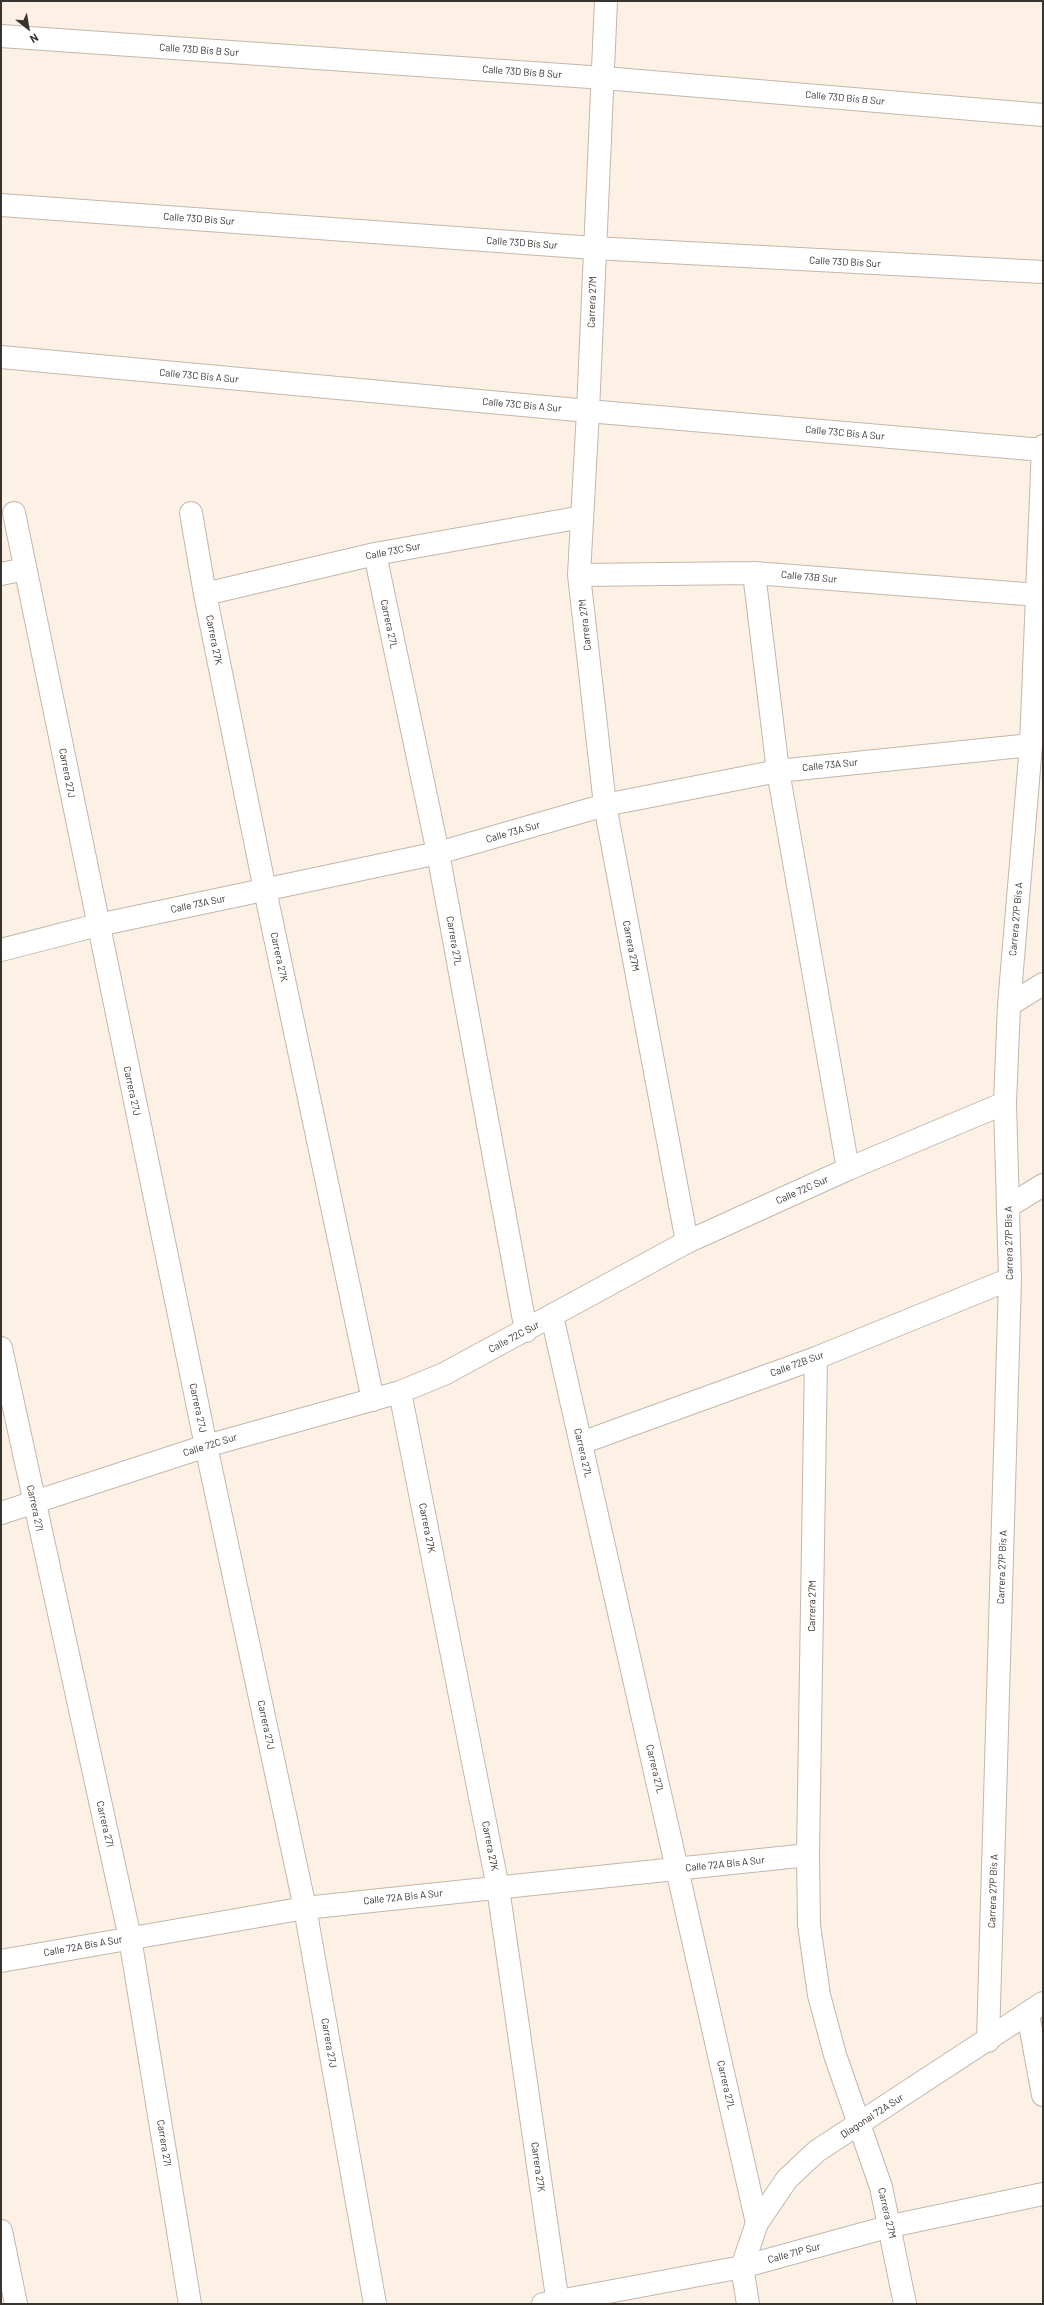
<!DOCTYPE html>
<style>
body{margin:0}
#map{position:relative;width:1044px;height:2305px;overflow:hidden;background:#fdf1e6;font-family:Barlow,sans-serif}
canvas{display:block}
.frame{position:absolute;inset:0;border:2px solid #37332e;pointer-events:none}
.north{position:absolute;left:8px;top:8px;width:40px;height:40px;-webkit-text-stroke:3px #fff;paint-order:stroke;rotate:149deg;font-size:11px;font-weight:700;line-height:16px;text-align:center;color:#37332e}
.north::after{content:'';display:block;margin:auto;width:14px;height:18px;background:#37332e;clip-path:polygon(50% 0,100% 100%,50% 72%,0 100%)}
</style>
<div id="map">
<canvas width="1044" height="2305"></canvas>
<div class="frame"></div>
<div class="north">N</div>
</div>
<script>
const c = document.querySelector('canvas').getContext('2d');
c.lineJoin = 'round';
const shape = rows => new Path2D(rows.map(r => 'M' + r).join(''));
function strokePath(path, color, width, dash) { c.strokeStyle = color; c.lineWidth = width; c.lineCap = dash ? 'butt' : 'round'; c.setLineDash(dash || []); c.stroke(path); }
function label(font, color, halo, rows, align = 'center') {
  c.font = font + ' Barlow,sans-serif'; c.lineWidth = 3; c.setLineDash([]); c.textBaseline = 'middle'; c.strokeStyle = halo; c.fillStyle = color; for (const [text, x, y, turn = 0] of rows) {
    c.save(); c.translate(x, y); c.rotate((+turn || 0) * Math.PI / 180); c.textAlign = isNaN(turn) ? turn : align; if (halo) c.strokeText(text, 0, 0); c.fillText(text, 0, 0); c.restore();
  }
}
const minor = shape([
 [606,1,588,411,579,575,605,805,687,1242],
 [1,36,604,78,1043,115],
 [1,205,594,248,1043,272],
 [1,357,588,411,1043,450],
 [14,513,206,1446,305,1908,375,2304],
 [191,513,205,594,265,890,373,1400],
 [375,554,438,853,526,1331],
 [754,573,778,771,848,1169],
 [1,574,25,569],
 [579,575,754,573,1038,595,1043,603],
 [205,594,375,554,582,517],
 [1,950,98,925,438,853,605,805,778,771,1031,745],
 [1009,1005,1043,984],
 [1009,1206,1043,1185],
 [552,1316,757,2223],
 [1,1348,130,1938,190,2304],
 [816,1358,808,1855,809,1925,819,1995,835,2055,881,2187,905,2304],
 [400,1392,498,1888,558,2304],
 [581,1443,816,1358,1010,1279],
 [1,1513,206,1446,400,1392,444,1374,687,1242,848,1169,1005,1103],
 [1,1961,305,1908,808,1855],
 [1028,2014,1043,2095],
 [988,2041,1010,1279,1005,1103,1009,1005,1031,745,1043,446],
 [1,2231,16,2304],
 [748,2304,742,2267,891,2226,1043,2194]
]);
const tertiary = shape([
 [543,2304,742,2267,757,2223,787,2179,817,2151,1043,2003]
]);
strokePath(minor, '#c2b7ac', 24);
strokePath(tertiary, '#c2b7ac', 24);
strokePath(minor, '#fff', 22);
strokePath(tertiary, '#fff', 22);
label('10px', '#37332e', '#fff', [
 ["Calle 73D Bis B Sur",199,50,4],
 ["Calle 73D Bis B Sur",522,72,4],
 ["Calle 73D Bis B Sur",845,98,5],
 ["Calle 73D Bis Sur",199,219,4],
 ["Calle 73D Bis Sur",522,243,4],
 ["Calle 73D Bis Sur",845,262,3],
 ["Carrera 27M",592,302,-88],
 ["Calle 73C Bis A Sur",199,376,5],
 ["Calle 73C Bis A Sur",522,405,5],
 ["Calle 73C Bis A Sur",845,433,5],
 ["Calle 73C Sur",393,551,-11],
 ["Calle 73B Sur",809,577,5],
 ["Carrera 27L",389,624,78],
 ["Carrera 27M",585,625,-96],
 ["Carrera 27K",214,640,79],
 ["Calle 73A Sur",830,765,-6],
 ["Carrera 27J",67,773,79],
 ["Calle 73A Sur",513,832,-16],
 ["Calle 73A Sur",198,904,-12],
 ["Carrera 27P Bis A",1016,919,-85],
 ["Carrera 27L",454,941,80],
 ["Carrera 27M",631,946,79],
 ["Carrera 27K",279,957,78],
 ["Carrera 27J",132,1091,78],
 ["Calle 72C Sur",802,1190,-24],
 ["Carrera 27P Bis A",1009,1243,-91],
 ["Calle 72C Sur",514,1337,-28],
 ["Calle 72B Sur",797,1364,-20],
 ["Carrera 27J",198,1408,78],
 ["Calle 72C Sur",210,1445,-17],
 ["Carrera 27L",583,1453,77],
 ["Carrera 27I",35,1508,78],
 ["Carrera 27K",427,1528,79],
 ["Carrera 27P Bis A",1002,1567,-88],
 ["Carrera 27M",812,1606,-89],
 ["Carrera 27J",266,1725,78],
 ["Carrera 27L",655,1769,77],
 ["Carrera 27I",105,1824,77],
 ["Carrera 27K",490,1846,79],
 ["Calle 72A Bis A Sur",725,1864,-6],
 ["Carrera 27P Bis A",993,1891,-88],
 ["Calle 72A Bis A Sur",403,1897,-6],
 ["Calle 72A Bis A Sur",83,1946,-10],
 ["Carrera 27J",329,2043,80],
 ["Carrera 27L",726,2085,77],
 ["Diagonal 72A Sur",872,2116,-33],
 ["Carrera 27I",164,2143,81],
 ["Carrera 27K",538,2167,82],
 ["Carrera 27M",887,2213,77],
 ["Calle 71P Sur",794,2253,-15]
]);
</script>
